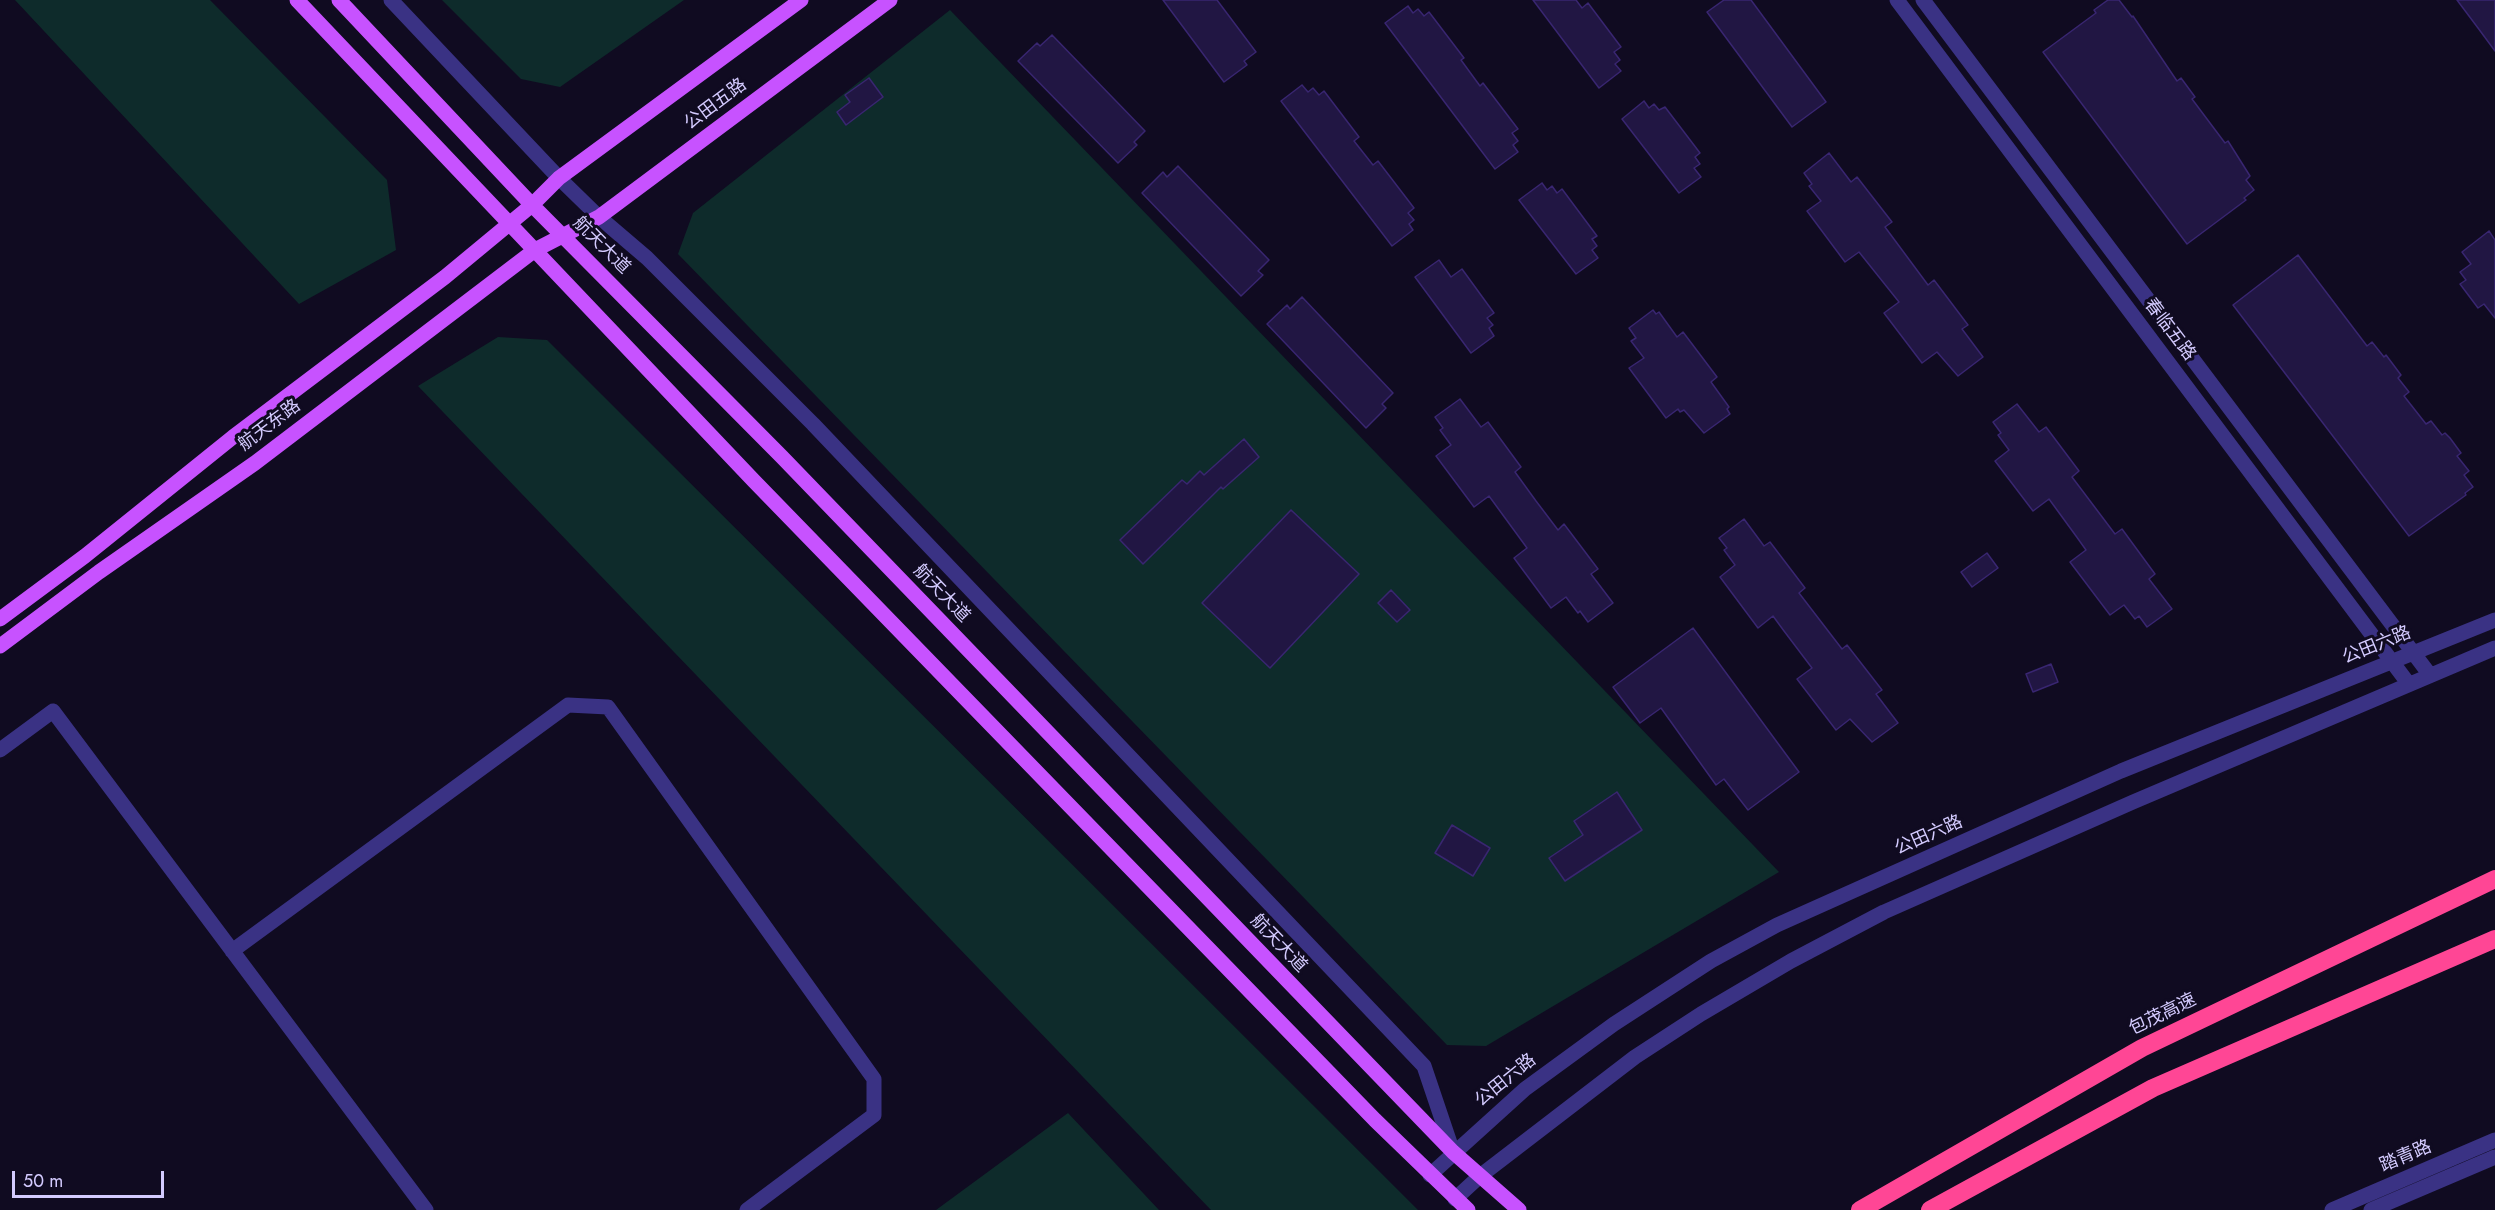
<!DOCTYPE html>
<meta charset="utf-8">
<style>
body{margin:0}
#map{position:relative;width:2495px;height:1210px;overflow:hidden;background:#100b21;font-family:Jost,sans-serif}
canvas{display:block}
.scale{position:absolute;left:12px;top:1171px;width:152px;height:27px;box-sizing:border-box;border:3px solid #d4cbff;border-top:0;padding-left:8px;font-size:18px;line-height:21px;white-space:nowrap;color:#d4cbff;-webkit-text-stroke:4px #100b21;paint-order:stroke}
</style>
<div id="map">
<canvas width="2495" height="1210"></canvas>
<div class="scale">50 m</div>
</div>
<script>
const c = document.querySelector('canvas').getContext('2d');
c.lineJoin = 'round';
function paint(path, color) { c.fillStyle = color; c.fill(path, 'evenodd'); }
const shape = rows => new Path2D(rows.map(r => 'M' + r).join(''));
function strokePath(path, color, width, dash) { c.strokeStyle = color; c.lineWidth = width; c.lineCap = dash ? 'butt' : 'round'; c.setLineDash(dash || []); c.stroke(path); }
function label(font, color, halo, rows, align = 'center') {
  c.font = font + ' Jost,"Noto Sans SC",sans-serif'; c.lineWidth = 6; c.setLineDash([]); c.textBaseline = 'middle'; c.strokeStyle = halo; c.fillStyle = color; for (const [text, x, y, turn = 0] of rows) {
    c.save(); c.translate(x, y); c.rotate((+turn || 0) * Math.PI / 180); c.textAlign = isNaN(turn) ? turn : align; if (halo) c.strokeText(text, 0, 0); c.fillText(text, 0, 0); c.restore();
  }
}
paint(shape([
 [15,0,210,0,387,180,396,250,299,304],
 [442,0,684,0,560,87,521,79],
 [950,10,1779,872,1486,1046,1447,1045,678,254,693,213],
 [498,337,547,340,1418,1210,1211,1210,418,386],
 [1068,1113,1159,1210,936,1210]
]), '#0e2b2b');
const building = shape([
 [1163,0,1217,0,1256,52,1244,61,1247,65,1224,82,1163,0],
 [1533,0,1576,0,1582,8,1588,3,1621,47,1614,52,1620,60,1615,64,1621,71,1599,88,1533,0],
 [1724,0,1751,0,1826,102,1792,127,1707,12,1724,0],
 [2108,0,2119,0,2132,17,2133,16,2177,81,2181,78,2195,97,2192,99,2225,143,2228,141,2250,176,2246,180,2254,190,2244,198,2246,200,2187,244,2043,52,2096,13,2094,10,2108,0],
 [2457,0,2495,0,2495,51,2478,28,2457,0],
 [1408,6,1413,13,1418,9,1424,16,1429,12,1464,58,1461,60,1480,86,1483,83,1518,129,1512,133,1518,141,1513,145,1518,152,1495,169,1385,23,1408,6],
 [1052,35,1145,131,1134,142,1137,145,1118,163,1018,61,1037,43,1040,46,1052,35],
 [869,78,883,97,846,125,837,112,850,102,845,95,869,78],
 [1302,85,1308,92,1313,88,1319,95,1324,91,1359,137,1354,141,1373,165,1378,161,1414,208,1408,213,1414,220,1409,224,1413,230,1392,246,1281,101,1302,85],
 [1644,101,1649,108,1654,104,1659,110,1665,107,1700,153,1695,157,1700,164,1694,168,1701,177,1679,193,1622,119,1644,101],
 [1829,153,1851,182,1857,177,1892,222,1885,227,1928,285,1934,280,1968,325,1962,329,1983,357,1958,376,1937,352,1922,363,1884,313,1899,302,1859,252,1845,262,1807,211,1821,201,1809,186,1812,184,1804,173,1829,153],
 [1178,166,1269,260,1258,271,1263,275,1241,296,1142,193,1163,172,1167,177,1178,166],
 [1542,183,1547,190,1552,186,1557,193,1562,189,1597,236,1592,239,1597,246,1592,250,1598,258,1576,274,1519,200,1542,183],
 [2489,231,2495,240,2495,318,2484,304,2478,308,2460,284,2466,280,2460,272,2471,264,2462,252,2489,231],
 [2298,255,2367,346,2372,342,2384,357,2386,355,2401,375,2398,378,2409,392,2404,396,2426,424,2431,421,2442,435,2445,433,2450,438,2461,453,2457,456,2469,471,2464,475,2473,487,2465,493,2466,495,2409,536,2233,305,2298,255],
 [1439,260,1451,277,1462,269,1494,313,1487,318,1493,325,1489,328,1494,336,1471,353,1415,277,1439,260],
 [1302,297,1393,393,1382,404,1386,408,1366,428,1267,324,1287,305,1290,309,1302,297],
 [1653,310,1656,314,1659,312,1677,337,1683,332,1717,377,1711,382,1729,407,1727,409,1730,414,1704,433,1684,410,1680,412,1678,409,1666,418,1629,368,1644,358,1631,341,1636,338,1629,328,1653,310],
 [1460,399,1481,427,1488,422,1521,467,1515,472,1536,501,1558,530,1564,524,1598,569,1591,574,1613,603,1588,622,1580,611,1578,613,1566,597,1551,608,1514,558,1527,548,1489,496,1474,507,1436,456,1451,445,1440,430,1443,428,1435,417,1460,399],
 [2017,404,2039,432,2046,427,2079,471,2072,477,2115,534,2122,529,2155,574,2149,579,2172,609,2147,627,2139,616,2135,619,2124,605,2110,615,2070,562,2086,550,2076,536,2049,499,2033,511,1995,461,2009,450,1998,435,2001,433,1993,422,2017,404],
 [1244,439,1259,457,1223,489,1221,487,1143,564,1120,540,1182,480,1187,484,1200,471,1204,475,1244,439],
 [1291,510,1359,574,1270,668,1202,603,1291,510],
 [1744,519,1764,546,1770,542,1805,588,1799,593,1842,649,1847,645,1882,690,1876,694,1898,723,1872,742,1850,719,1836,730,1797,679,1812,668,1784,631,1773,616,1758,628,1720,577,1735,565,1724,550,1727,548,1719,538,1744,519],
 [1987,553,1998,568,1972,587,1961,572,1987,553],
 [1391,590,1410,610,1397,622,1378,603,1391,590],
 [1693,628,1799,772,1748,810,1724,779,1716,785,1661,708,1640,723,1613,687,1693,628],
 [2051,664,2058,682,2033,692,2026,674,2051,664],
 [1617,792,1642,830,1565,881,1549,858,1583,835,1574,821,1617,792],
 [1452,825,1490,848,1473,876,1435,853,1452,825]
]);
paint(building, '#211643');
strokePath(building, '#392671', 1.5);
strokePath(shape([
 [391,0,559,178,599,217,647,258,813,424,1424,1066,1453,1152],
 [1897,0,2408,683],
 [1923,0,2430,675],
 [0,750,53,711,426,1210],
 [232,951,568,705,608,707,874,1079,874,1115,747,1210],
 [1430,1175,1525,1089,1614,1024,1711,961,1777,925,2121,771,2495,620],
 [1455,1199,1480,1176,1635,1057,1701,1014,1791,961,1884,912,2133,802,2495,648],
 [2332,1210,2495,1140],
 [2371,1210,2495,1157]
]), '#3a3284', 15);
strokePath(shape([
 [297,0,754,481,1375,1120,1468,1210],
 [339,0,532,205,782,457,1453,1152,1519,1210],
 [0,619,85,556,233,437,445,277,532,205,559,178,801,0],
 [0,646,99,572,255,463,535,250,599,217,890,0]
]), '#c752ff', 15);
strokePath(shape([
 [1860,1210,2142,1048,2495,879],
 [1930,1210,2153,1088,2495,939]
]), '#ff4695', 18);
label('18px', '#d4cbff', '#100b21', [
 ["公田五路",716,105,-37],
 ["航天大道",601,246,45],
 ["春临五路",2169,330,53],
 ["航天东路",270,426,-37],
 ["航天大道",941,594,46],
 ["公田六路",2377,646,-22],
 ["公田六路",1929,836,-24],
 ["航天大道",1278,944,46],
 ["包茂高速",2163,1015,-26],
 ["公田六路",1506,1081,-39],
 ["踏青路",2406,1157,-23]
]);
</script>
